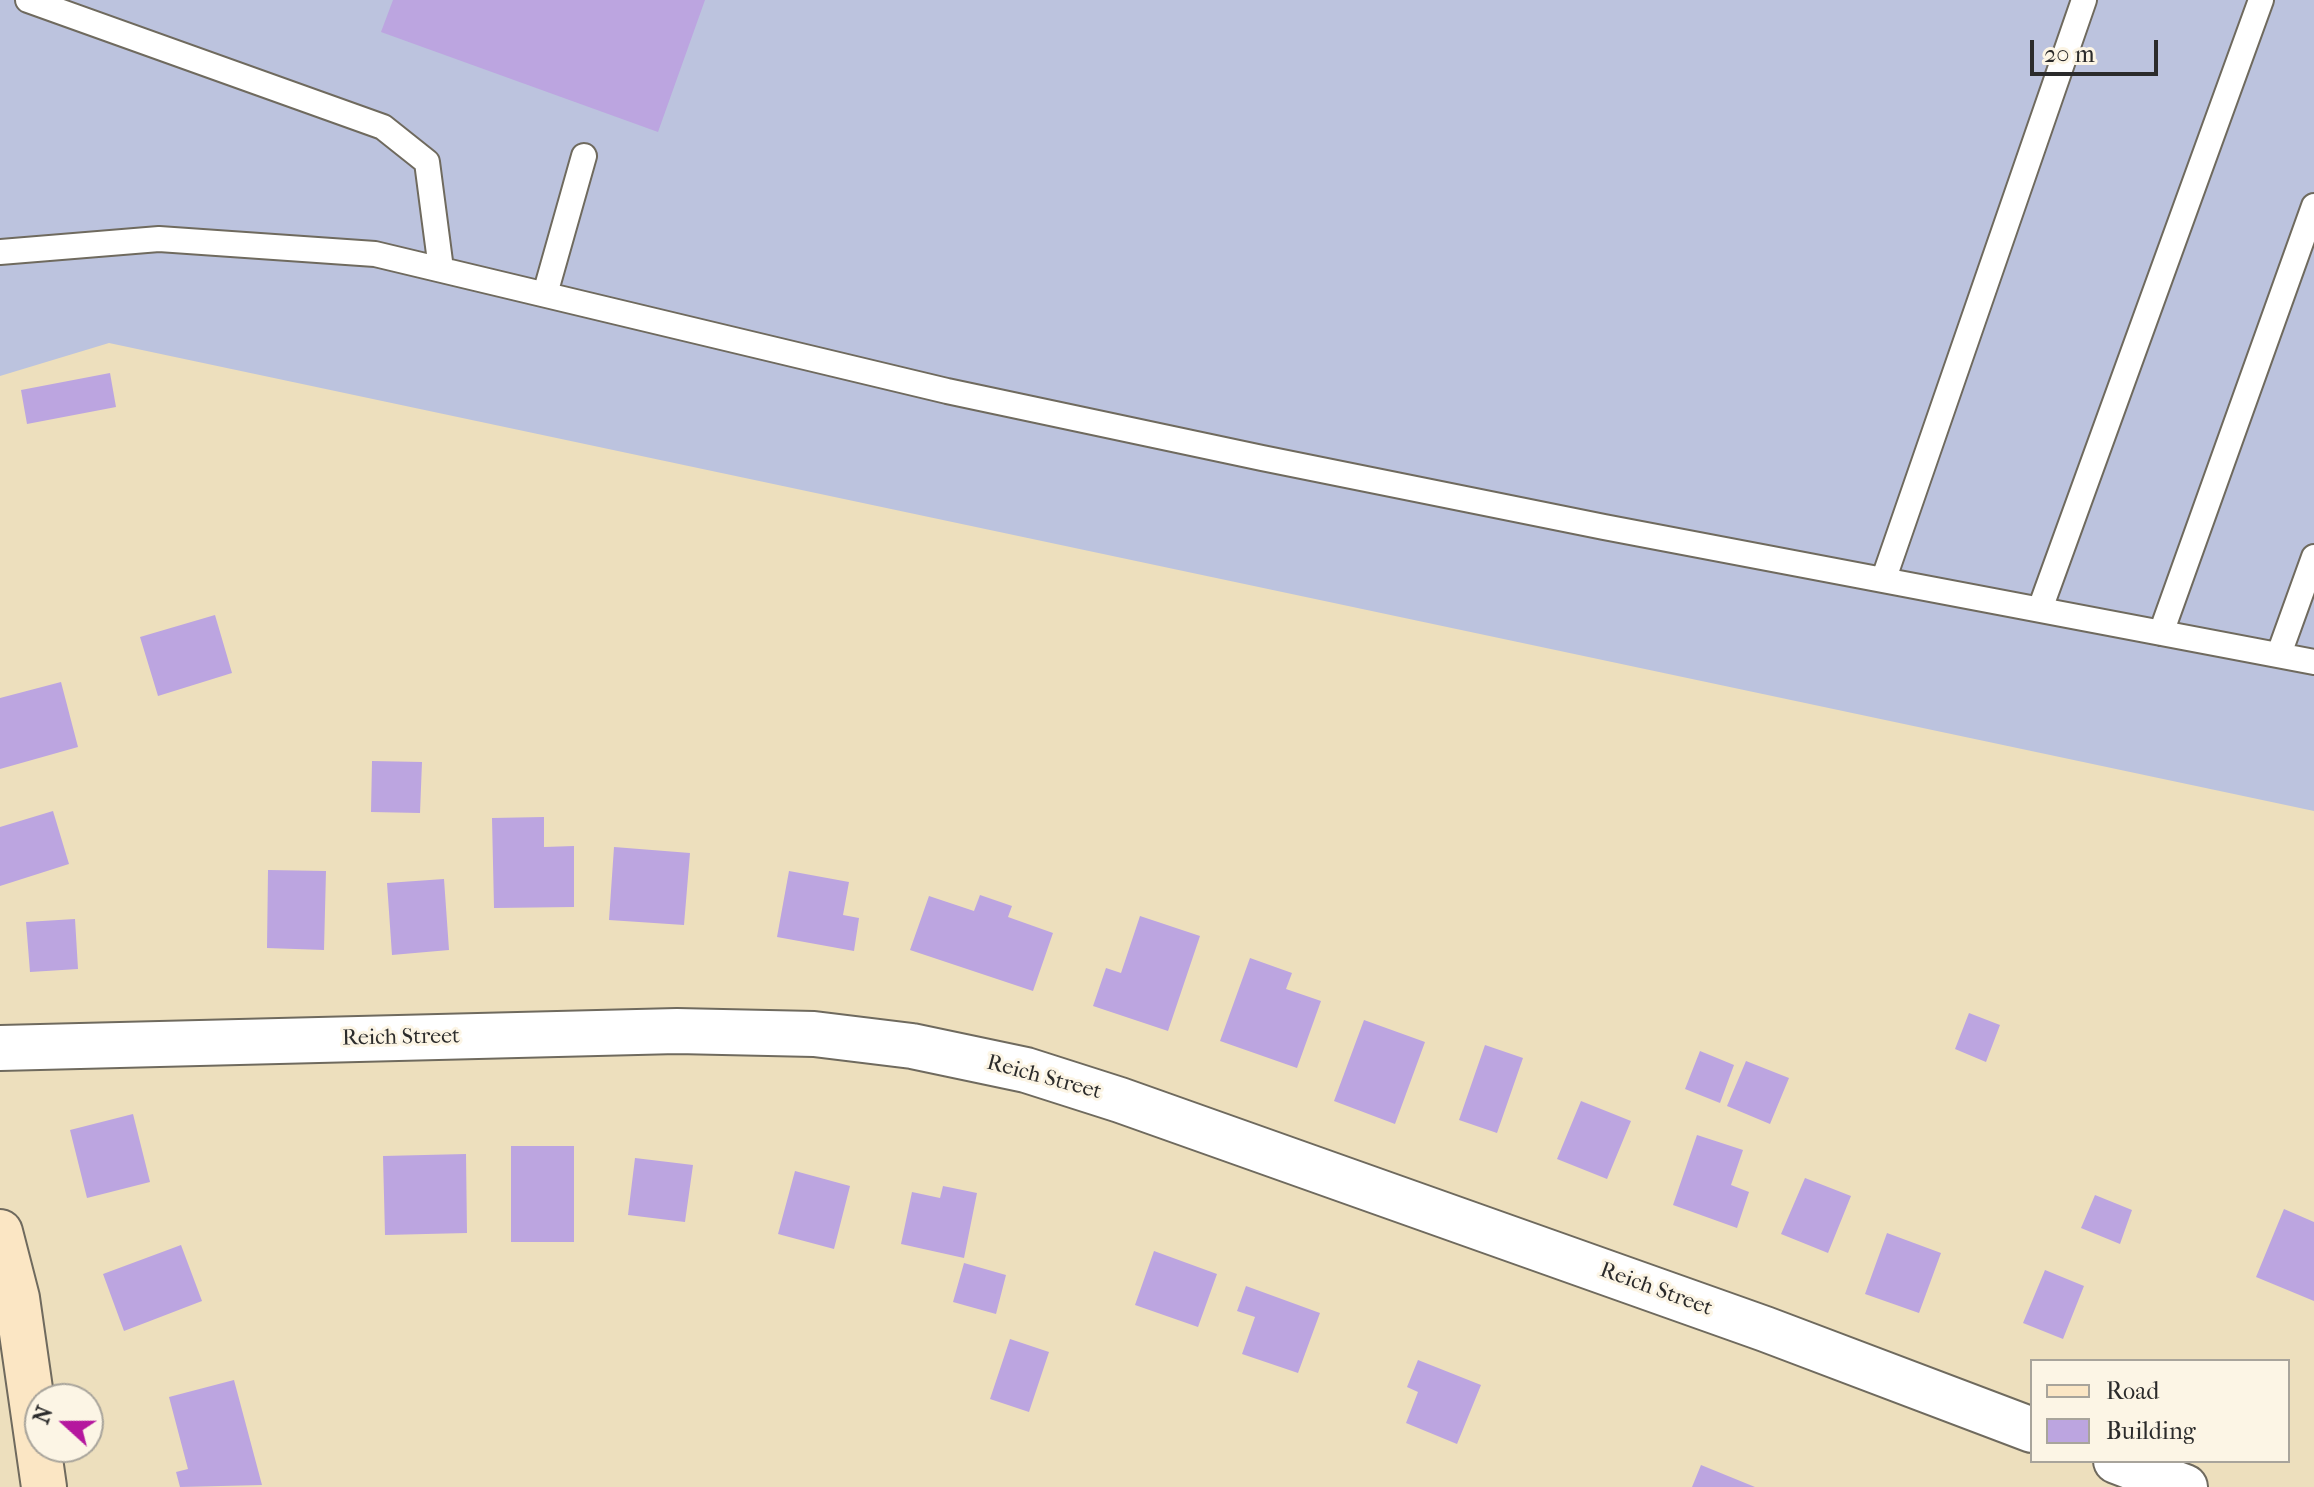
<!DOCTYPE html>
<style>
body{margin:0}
#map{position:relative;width:2314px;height:1487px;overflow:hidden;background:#eddfbd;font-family:"IM FELL French Canon",serif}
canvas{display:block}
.legend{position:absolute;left:2030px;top:1359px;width:260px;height:104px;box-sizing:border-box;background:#fcf5e5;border:2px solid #a8a49b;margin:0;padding:10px 14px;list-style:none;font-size:24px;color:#2b2b2b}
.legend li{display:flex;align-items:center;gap:16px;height:40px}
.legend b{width:40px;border:2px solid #a8a49b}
.north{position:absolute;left:24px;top:1383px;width:80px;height:80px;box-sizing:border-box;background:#fcf5e5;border:2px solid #a8a49b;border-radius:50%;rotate:291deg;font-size:22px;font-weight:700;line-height:32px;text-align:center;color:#2b2b2b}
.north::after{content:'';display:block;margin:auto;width:28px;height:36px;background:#b5179e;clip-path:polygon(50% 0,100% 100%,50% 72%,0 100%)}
.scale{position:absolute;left:2030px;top:40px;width:128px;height:36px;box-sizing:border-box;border:4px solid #2b2b2b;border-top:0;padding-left:10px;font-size:24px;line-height:28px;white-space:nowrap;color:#2b2b2b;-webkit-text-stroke:6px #fcf5e5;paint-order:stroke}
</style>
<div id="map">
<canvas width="2314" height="1487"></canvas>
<ul class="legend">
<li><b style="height:10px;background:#fbe6c4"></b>Road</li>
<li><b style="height:22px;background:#bca5e0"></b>Building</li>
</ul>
<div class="north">N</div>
<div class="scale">20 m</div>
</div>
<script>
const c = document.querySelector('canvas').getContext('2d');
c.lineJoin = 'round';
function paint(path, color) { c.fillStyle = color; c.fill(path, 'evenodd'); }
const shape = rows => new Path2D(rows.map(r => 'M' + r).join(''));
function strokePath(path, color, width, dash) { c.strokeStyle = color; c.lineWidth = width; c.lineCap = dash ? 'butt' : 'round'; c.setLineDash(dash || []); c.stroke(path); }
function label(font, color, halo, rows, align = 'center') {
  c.font = font + ' "IM FELL French Canon",serif'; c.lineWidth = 6; c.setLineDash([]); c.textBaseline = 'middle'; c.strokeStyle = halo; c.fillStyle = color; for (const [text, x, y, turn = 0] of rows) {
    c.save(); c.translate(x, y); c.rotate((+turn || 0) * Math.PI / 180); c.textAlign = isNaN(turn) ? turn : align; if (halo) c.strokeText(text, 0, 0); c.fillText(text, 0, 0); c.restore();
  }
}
paint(shape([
 [0,0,2314,0,2314,811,109,343,0,376]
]), '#bcc3de');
paint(shape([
 [393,0,705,0,658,132,381,32],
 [110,373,116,407,27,424,21,390],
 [215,615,232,673,158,696,140,637],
 [61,682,78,747,0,769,0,698],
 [372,761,422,762,420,813,371,812],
 [53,811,69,864,0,886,0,827],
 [544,817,544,847,574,846,574,907,494,908,492,818],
 [614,847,690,853,684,925,609,920],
 [268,870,326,871,324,950,267,948],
 [789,871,849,882,843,915,859,918,854,951,777,937],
 [444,879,449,950,392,955,387,883],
 [980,895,1012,906,1008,917,1053,933,1033,991,910,950,929,896,974,911],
 [1140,916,1200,936,1168,1031,1093,1006,1106,968,1121,973],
 [75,919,78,969,30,972,26,922],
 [1250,958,1292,973,1286,989,1321,1001,1297,1068,1220,1041],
 [1969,1013,2000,1025,1986,1062,1955,1049],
 [1364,1020,1425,1042,1395,1124,1334,1101],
 [1485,1045,1523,1058,1497,1133,1459,1120],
 [1700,1051,1734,1065,1720,1103,1685,1089],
 [1746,1061,1789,1078,1770,1124,1727,1106],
 [1581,1101,1631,1121,1607,1179,1557,1159],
 [133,1114,150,1182,87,1198,70,1130],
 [1697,1135,1743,1150,1731,1185,1749,1192,1737,1228,1673,1205],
 [511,1146,574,1146,574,1242,511,1242],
 [466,1154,467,1233,385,1235,383,1156],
 [635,1158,693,1165,685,1222,628,1215],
 [795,1171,850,1186,834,1249,778,1234],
 [1805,1178,1851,1196,1828,1253,1781,1234],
 [943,1186,977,1193,964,1258,901,1244,912,1192,940,1198],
 [2095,1195,2132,1210,2120,1244,2081,1228],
 [2284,1209,2314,1222,2314,1301,2256,1277],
 [1887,1233,1941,1253,1919,1313,1865,1294],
 [181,1245,202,1301,124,1331,103,1274],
 [1154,1251,1217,1274,1198,1327,1135,1305],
 [964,1263,1006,1275,996,1314,953,1302],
 [2045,1270,2084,1286,2063,1339,2023,1323],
 [1246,1286,1320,1313,1298,1373,1242,1354,1255,1317,1237,1311],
 [1010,1339,1049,1352,1029,1412,990,1399],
 [1418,1360,1481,1385,1457,1444,1406,1423,1418,1392,1407,1387],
 [234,1380,262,1485,180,1487,176,1472,188,1469,169,1397],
 [1701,1465,1755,1487,1692,1487]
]), '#bca5e0');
const lane = shape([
 [28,0,383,127,427,162,441,269],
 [0,252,159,239,375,254,947,391,1262,458,1604,527,2314,662],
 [545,294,584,156],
 [1884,578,2084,0],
 [2040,609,2261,0],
 [2161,633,2314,206],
 [2279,654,2314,557]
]);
const street = shape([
 [0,1048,677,1031,814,1034,912,1046,1026,1070,1120,1100,1765,1329,2032,1430],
 [2116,1461,2185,1487]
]);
const secondary = shape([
 [0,1232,17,1298,44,1487]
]);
strokePath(lane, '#6f6a5e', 28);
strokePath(street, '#6f6a5e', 48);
strokePath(secondary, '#6f6a5e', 48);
strokePath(lane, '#fff', 24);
strokePath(street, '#fff', 44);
strokePath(secondary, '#fbe6c4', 44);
label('22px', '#2b2b2b', '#fcf5e5', [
 ["Reich Street",401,1038,-1],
 ["Reich Street",1044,1078,15],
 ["Reich Street",1656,1290,20]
]);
</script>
